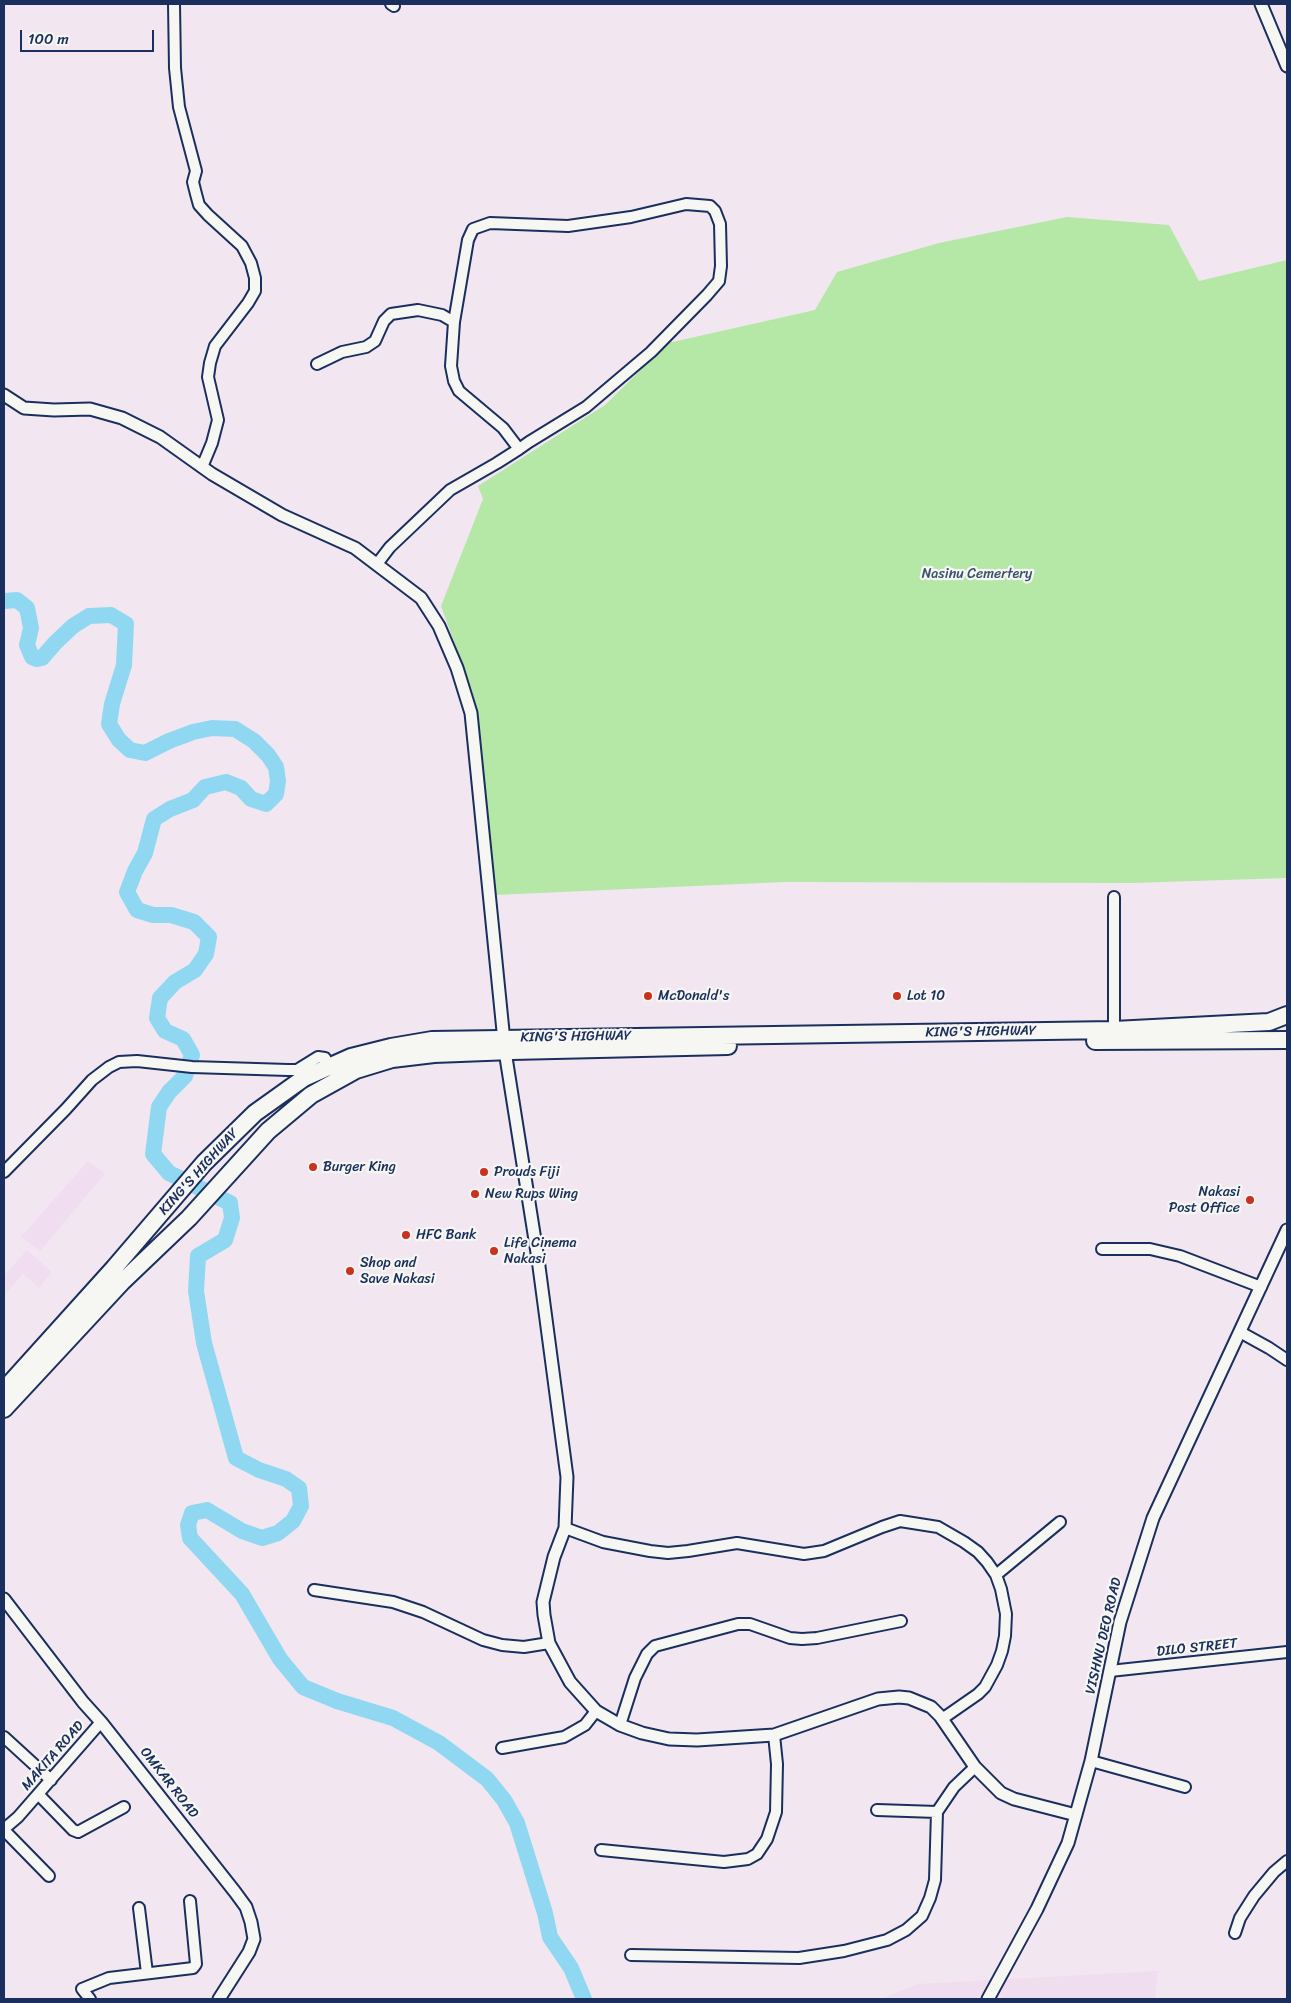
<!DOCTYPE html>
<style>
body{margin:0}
#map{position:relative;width:1291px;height:2003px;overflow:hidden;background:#f2e7f1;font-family:Sriracha,sans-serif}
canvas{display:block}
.frame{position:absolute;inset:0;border:5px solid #1b2f5e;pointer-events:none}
.scale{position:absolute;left:20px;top:30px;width:134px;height:22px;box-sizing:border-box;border:2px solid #1b2f5e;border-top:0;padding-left:6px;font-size:15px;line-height:18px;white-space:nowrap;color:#1b2f5e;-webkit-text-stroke:4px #f6f6f2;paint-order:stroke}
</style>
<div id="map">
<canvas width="1291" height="2003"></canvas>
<div class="frame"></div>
<div class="scale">100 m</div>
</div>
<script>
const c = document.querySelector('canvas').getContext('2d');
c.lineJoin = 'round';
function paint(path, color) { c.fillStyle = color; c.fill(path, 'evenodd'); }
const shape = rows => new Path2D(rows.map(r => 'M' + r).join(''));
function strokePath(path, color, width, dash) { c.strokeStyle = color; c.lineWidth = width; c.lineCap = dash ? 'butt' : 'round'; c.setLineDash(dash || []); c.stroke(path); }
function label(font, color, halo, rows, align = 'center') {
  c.font = font + ' Sriracha,sans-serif'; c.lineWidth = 4.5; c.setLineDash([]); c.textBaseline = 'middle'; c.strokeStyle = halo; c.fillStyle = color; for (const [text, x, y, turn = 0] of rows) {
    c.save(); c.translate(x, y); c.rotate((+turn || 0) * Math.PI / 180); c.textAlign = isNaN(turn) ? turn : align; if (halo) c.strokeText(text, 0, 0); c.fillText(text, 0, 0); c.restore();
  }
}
paint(shape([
 [88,1161,105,1174,40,1251,21,1237],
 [27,1250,52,1272,39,1288,23,1274,5,1294,4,1276],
 [1158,1971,1155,1999,881,1999,917,1984]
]), '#f0ddf0');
paint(shape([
 [1067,217,1169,225,1199,281,1287,260,1287,878,1132,883,784,882,495,895,474,697,441,606,483,499,478,486,605,405,668,343,815,310,837,272,939,243]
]), '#b5e7a7');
strokePath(shape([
 [4,601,17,600,27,608,31,628,27,645,32,657,37,659,42,658,55,643,73,626,89,616,111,615,126,624,124,665,112,704,109,724,119,740,130,750,145,753,169,741,193,732,212,728,235,729,254,741,268,755,276,767,278,781,276,794,266,804,251,799,241,788,226,782,205,787,193,800,170,809,154,819,145,853,135,871,127,892,137,910,153,915,171,915,194,922,209,937,206,954,195,970,175,982,160,998,157,1018,165,1031,183,1039,192,1055,185,1076,169,1092,159,1107,153,1154,169,1173,230,1203,232,1218,225,1240,198,1256,196,1291,204,1343,236,1458,259,1470,286,1479,299,1488,301,1506,293,1521,278,1533,262,1538,242,1531,207,1510,192,1513,188,1525,190,1538,242,1594,280,1659,303,1687,337,1701,393,1718,439,1743,487,1779,504,1800,517,1823,545,1913,550,1937,571,1968,584,1999]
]), '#90d8f2', 16);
const minor = shape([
 [174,4,175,68,179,107,196,171,193,182,196,194,199,205,208,215,242,246,251,263,255,278,255,291,248,303,215,346,210,363,208,377,218,420,212,443,202,467],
 [391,4,394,6],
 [317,364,342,352,366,347,375,341,384,321,391,314,418,310,442,315,454,322],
 [377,564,390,547,450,490,497,463,519,449,529,442,586,407,651,352,707,295,719,281,721,266,720,224,715,211,710,206,686,204,631,217,568,226,490,223,473,229,468,240,454,322,451,366,454,381,459,391,503,428,519,449],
 [1114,897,1114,1030],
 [4,1172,66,1109,92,1080,109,1067,119,1062,137,1061,192,1067,288,1070,297,1070,318,1057,325,1058,329,1065],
 [1102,1249,1150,1249,1180,1256,1261,1287],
 [1240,1332,1269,1348,1287,1360],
 [565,1528,603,1542,650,1551,668,1553,688,1551,737,1543,804,1554,824,1551,882,1527,900,1521,938,1527,964,1542,978,1552,987,1562,996,1575,1001,1589,1006,1614,1005,1636,1002,1651,997,1665,985,1687,978,1694,942,1719],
 [996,1575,1060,1522],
 [314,1590,393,1602,423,1612,483,1640,502,1645,524,1647,549,1643],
 [1110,1671,1287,1652],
 [620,1725,635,1678,647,1654,655,1646,738,1624,750,1624,790,1638,802,1639,817,1638,901,1621],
 [4,1737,51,1780],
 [502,1748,564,1737,585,1725,596,1711],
 [1091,1761,1185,1787],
 [38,1794,73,1830,78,1832,124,1807],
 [877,1810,937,1812],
 [4,1829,18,1817,101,1722],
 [4,1830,49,1876],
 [601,1850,724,1862,748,1859,757,1854,767,1839,776,1812,777,1764,774,1735],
 [139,1908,147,1973],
 [1235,1933,1240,1918,1254,1896,1274,1872,1287,1861],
 [631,1955,799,1958,844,1951,887,1940,906,1930,922,1916,930,1898,935,1880,937,1812,954,1787,975,1767],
 [90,1999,82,1989,109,1978,193,1968,196,1964,190,1901]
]);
const tertiary = shape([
 [1261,4,1287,66],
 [4,395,24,408,54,410,90,409,122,418,160,437,212,474,282,515,355,548,421,598,439,626,457,668,471,713,505,1051,538,1259,567,1477,565,1528,554,1557,543,1602,544,1615,549,1643,570,1682,596,1711,620,1725,642,1733,669,1739,697,1740,774,1735,878,1699,899,1697,909,1698,931,1707,940,1716,975,1767,1001,1793,1014,1799,1076,1815],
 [4,1599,83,1702,101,1722,235,1892,246,1907,251,1922,254,1939,249,1952,219,1999],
 [988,1999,1037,1909,1068,1843,1091,1761,1120,1622,1153,1518,1287,1230]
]);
const trunk = shape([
 [1095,1041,1287,1040],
 [4,1390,114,1268,204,1163,255,1113,304,1078,351,1057,391,1047,432,1040,1114,1030,1269,1022,1287,1015],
 [4,1409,122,1282,189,1218,268,1131,311,1095,356,1070,392,1059,434,1054,512,1051,728,1046]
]);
strokePath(minor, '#1b2f5e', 14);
strokePath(tertiary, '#1b2f5e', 15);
strokePath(trunk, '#1b2f5e', 20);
strokePath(minor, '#f6f6f2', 10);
strokePath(tertiary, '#f6f6f2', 11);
strokePath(trunk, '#f6f6f2', 16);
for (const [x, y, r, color] of [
 [648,996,5,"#c8321e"],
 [897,996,5,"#c8321e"],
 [313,1167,5,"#c8321e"],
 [484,1172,5,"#c8321e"],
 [475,1194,5,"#c8321e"],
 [1250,1200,5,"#c8321e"],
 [406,1235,5,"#c8321e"],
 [494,1251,5,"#c8321e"],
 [350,1271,5,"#c8321e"]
]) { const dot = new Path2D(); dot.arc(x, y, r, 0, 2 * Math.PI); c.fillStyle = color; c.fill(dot); strokePath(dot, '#f6f6f2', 2); }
label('14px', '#3a546d', '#f6f6f2', [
 ["Nasinu Cemertery",977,574]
]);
label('14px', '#1b2f5e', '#f6f6f2', [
 ["McDonald's",658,996],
 ["Lot 10",907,996],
 ["Burger King",323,1167],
 ["Prouds Fiji",494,1172],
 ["Nakasi",1240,1192,"right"],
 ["Post Office",1240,1208,"right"],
 ["New Rups Wing",485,1194],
 ["HFC Bank",416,1235],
 ["Life Cinema",504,1243],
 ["Nakasi",504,1259],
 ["Shop and",360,1263],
 ["Save Nakasi",360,1279]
], 'left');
label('14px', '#1b2f5e', '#f6f6f2', [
 ["KING'S HIGHWAY",981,1032,-1],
 ["KING'S HIGHWAY",576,1037,-1],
 ["KING'S HIGHWAY",199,1172,-48],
 ["VISHNU DEO ROAD",1104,1636,-77],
 ["DILO STREET",1197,1648,-6],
 ["MAKITA ROAD",53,1756,-49],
 ["OMKAR ROAD",169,1783,52]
]);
</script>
